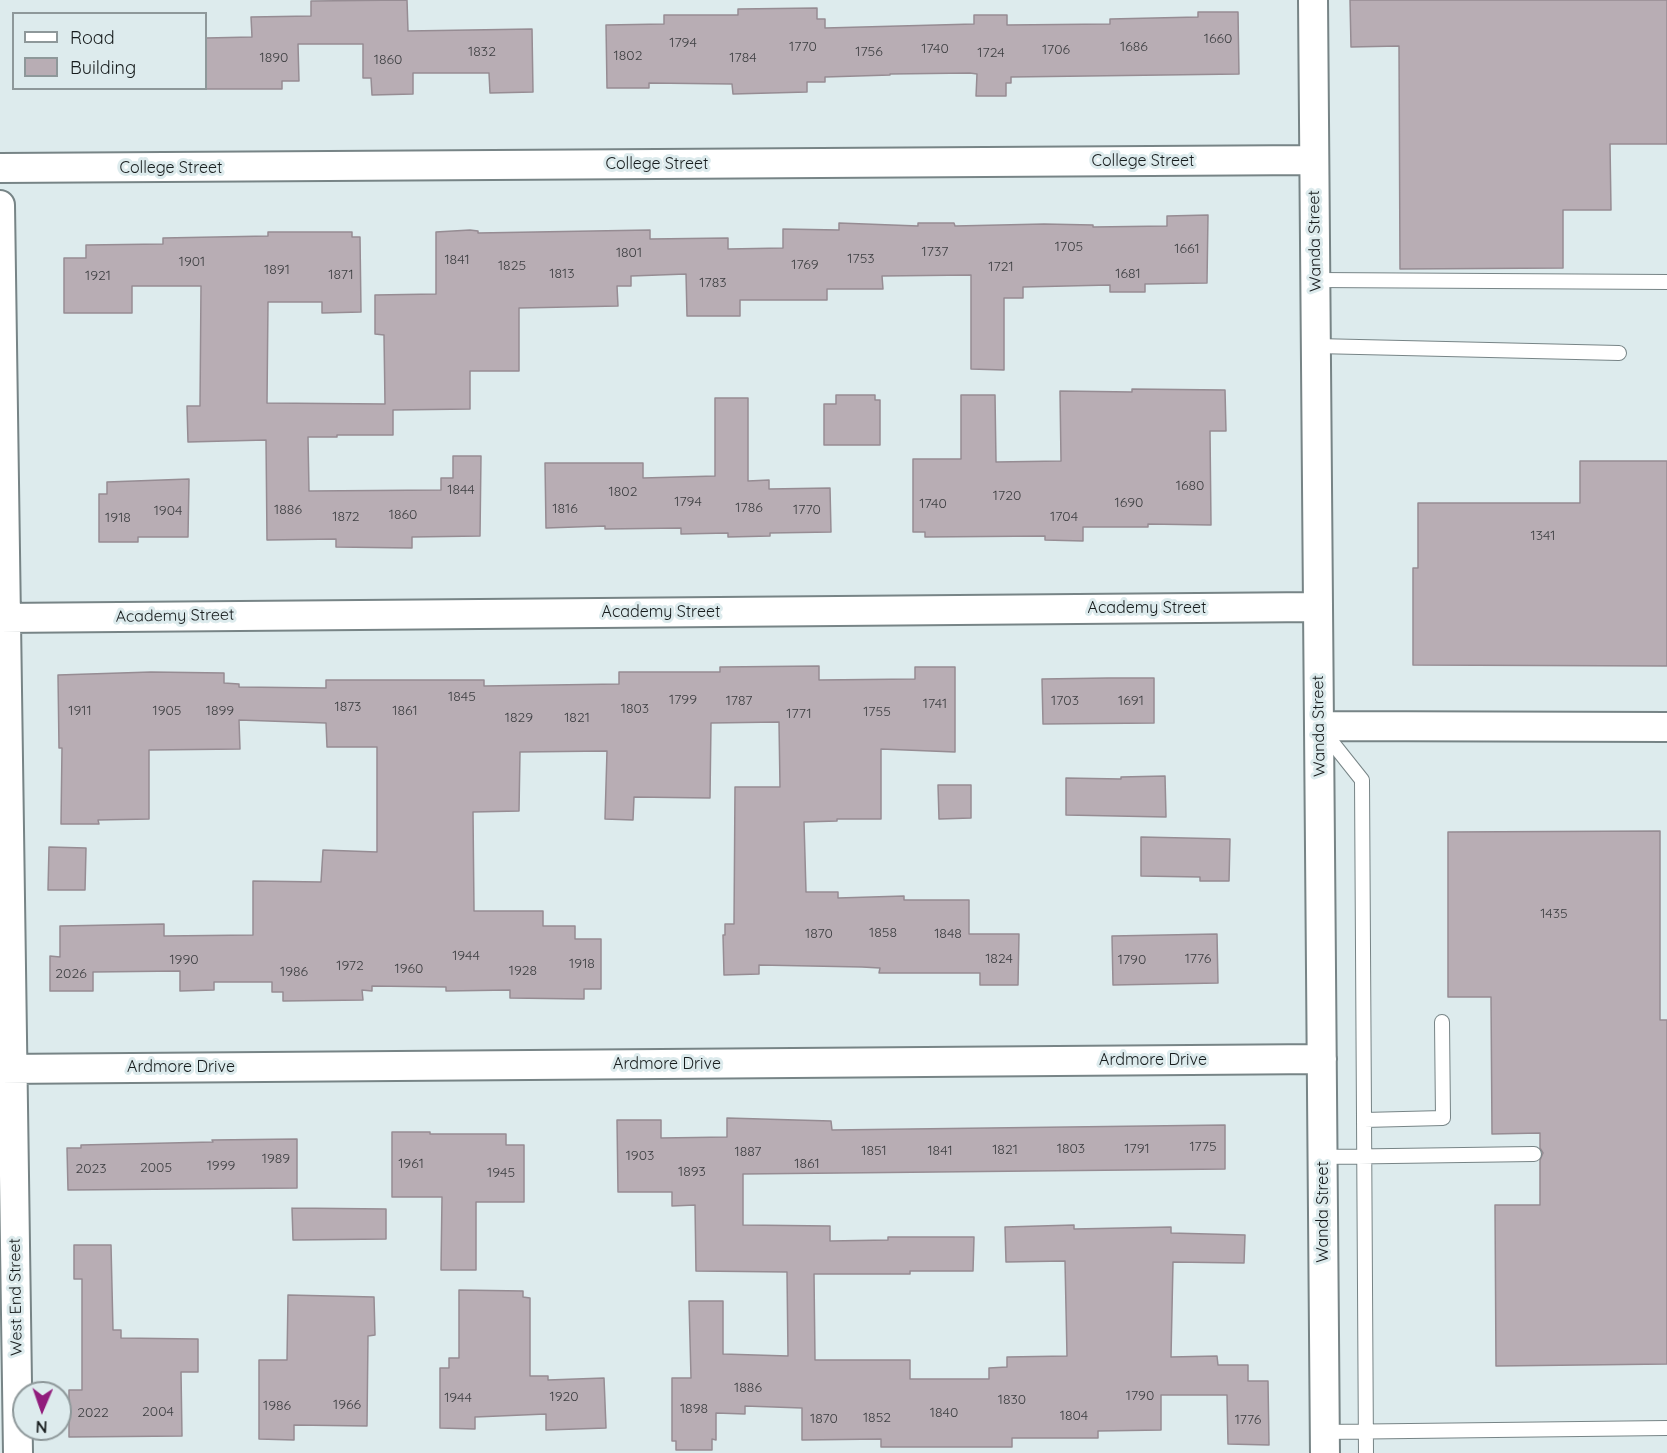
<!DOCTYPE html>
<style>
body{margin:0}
#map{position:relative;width:1667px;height:1453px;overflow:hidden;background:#ddebed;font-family:Quicksand,sans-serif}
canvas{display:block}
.legend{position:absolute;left:12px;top:12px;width:195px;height:78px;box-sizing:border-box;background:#ddebed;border:2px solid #8e989a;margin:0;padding:8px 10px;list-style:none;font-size:18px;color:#171c1d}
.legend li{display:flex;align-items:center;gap:12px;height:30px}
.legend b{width:30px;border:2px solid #8e989a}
.north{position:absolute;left:12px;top:1381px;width:60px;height:60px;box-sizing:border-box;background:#ddebed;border:2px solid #8e989a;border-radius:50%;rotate:182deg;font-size:16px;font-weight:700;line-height:24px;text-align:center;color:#171c1d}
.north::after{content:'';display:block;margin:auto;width:21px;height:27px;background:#911c7c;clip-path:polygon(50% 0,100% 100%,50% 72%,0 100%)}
</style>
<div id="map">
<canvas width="1667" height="1453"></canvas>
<ul class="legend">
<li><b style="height:8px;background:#fff"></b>Road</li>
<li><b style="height:16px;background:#b8adb4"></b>Building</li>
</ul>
<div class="north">N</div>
</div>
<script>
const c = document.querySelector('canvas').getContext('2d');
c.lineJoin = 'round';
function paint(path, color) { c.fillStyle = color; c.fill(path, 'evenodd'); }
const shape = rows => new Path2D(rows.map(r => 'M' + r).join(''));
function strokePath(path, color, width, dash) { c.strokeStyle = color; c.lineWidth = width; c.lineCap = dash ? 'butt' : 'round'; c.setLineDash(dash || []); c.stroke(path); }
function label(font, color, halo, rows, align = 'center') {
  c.font = font + ' Quicksand,sans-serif'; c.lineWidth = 6; c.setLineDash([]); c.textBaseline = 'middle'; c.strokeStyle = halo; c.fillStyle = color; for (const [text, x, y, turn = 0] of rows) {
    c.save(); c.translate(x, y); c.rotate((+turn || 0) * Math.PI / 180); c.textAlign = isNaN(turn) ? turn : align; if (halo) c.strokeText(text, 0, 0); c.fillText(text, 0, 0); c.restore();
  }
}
const building = shape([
 [407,0,408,31,532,29,533,92,490,93,489,73,413,73,413,94,372,95,371,78,363,78,363,44,298,44,299,81,282,81,282,89,206,89,206,38,252,37,251,17,311,16,311,1,407,0],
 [1350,0,1667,0,1667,144,1610,144,1611,210,1563,210,1563,268,1400,269,1399,46,1351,47,1350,0],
 [817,8,817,19,825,19,825,28,974,24,974,15,1007,15,1007,25,1110,24,1110,19,1198,17,1198,12,1238,12,1239,74,1011,77,1011,83,1006,83,1006,96,976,96,977,74,970,73,890,74,890,75,825,77,825,82,807,82,807,92,733,94,732,84,649,83,649,88,607,88,606,25,664,24,664,15,738,15,738,9,817,8],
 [1208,215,1207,283,1145,284,1145,292,1110,292,1110,285,1023,287,1023,298,1004,298,1004,370,971,369,971,275,882,276,883,289,827,289,827,300,740,300,740,316,687,316,686,274,631,276,631,286,617,286,618,306,519,308,519,371,470,371,470,409,393,410,393,435,337,435,337,437,308,437,309,491,441,490,441,478,453,478,453,456,481,456,480,536,412,537,412,548,336,547,336,539,267,540,266,440,188,442,187,406,200,406,201,286,132,286,132,313,64,313,64,258,86,258,86,245,163,244,163,238,268,236,268,232,352,232,352,237,360,237,361,312,322,313,322,302,268,302,267,403,385,404,384,335,375,334,375,295,436,294,436,232,470,230,478,231,478,233,650,230,650,239,728,238,728,249,783,248,783,229,839,230,839,223,918,226,918,223,954,223,955,226,1044,224,1093,225,1093,227,1167,226,1167,216,1208,215],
 [1132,389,1225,390,1226,431,1210,431,1211,525,1148,524,1148,527,1083,527,1083,541,1045,540,1045,536,925,537,925,532,913,532,913,459,961,459,961,395,995,395,996,462,1061,461,1060,391,1132,392,1132,389],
 [836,395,875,395,875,400,880,400,880,445,824,445,824,404,836,404,836,395],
 [715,398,748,398,748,481,769,480,769,489,830,488,831,532,770,533,770,536,728,537,728,533,681,534,681,528,605,529,605,526,546,528,545,463,643,463,643,478,715,476,715,398],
 [1580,461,1667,461,1667,666,1413,665,1413,568,1418,568,1418,503,1580,503,1580,461],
 [189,479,188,537,138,537,138,542,99,542,99,494,107,494,107,482,189,479],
 [819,666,819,680,915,679,915,667,955,667,955,752,881,749,881,819,837,819,837,821,804,822,806,892,838,892,838,898,904,896,904,900,969,900,969,934,1019,934,1018,985,980,985,980,973,879,973,880,968,862,967,759,965,759,974,724,975,723,935,725,935,725,924,734,924,735,787,780,787,779,722,711,723,710,798,634,797,633,820,605,819,607,751,520,752,519,811,473,812,474,911,543,911,543,926,575,926,575,939,601,939,601,989,584,989,584,999,510,998,510,990,446,991,446,987,372,986,372,991,362,990,363,1000,283,1001,283,992,272,992,272,982,214,982,214,990,180,991,180,971,93,972,93,991,50,991,50,956,60,957,60,926,164,924,164,936,253,935,253,881,321,882,323,850,377,852,377,747,327,747,326,723,239,720,240,749,149,750,149,819,98,820,99,824,61,824,62,748,59,748,58,675,151,672,224,673,224,683,239,684,239,687,326,688,326,680,484,680,484,686,619,684,619,672,720,672,720,667,819,666],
 [1108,678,1154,678,1154,723,1043,724,1042,679,1108,678],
 [1165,776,1166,817,1066,815,1066,778,1121,779,1121,777,1165,776],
 [938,785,971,785,971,818,939,819,938,785],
 [1660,831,1660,1020,1667,1020,1667,1364,1496,1366,1495,1205,1540,1205,1540,1160,1543,1153,1540,1148,1540,1133,1492,1134,1491,997,1448,997,1448,832,1660,831],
 [1141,837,1230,839,1229,881,1200,881,1200,877,1141,876,1141,837],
 [49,847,86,848,85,890,48,890,49,847],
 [1217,934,1218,983,1113,985,1112,936,1217,934],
 [727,1118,831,1121,832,1130,1225,1125,1225,1169,743,1174,743,1225,830,1226,830,1241,888,1240,888,1237,974,1237,973,1271,910,1271,910,1274,814,1274,815,1360,910,1360,910,1379,989,1379,989,1368,1007,1367,1007,1357,1067,1356,1065,1261,1006,1262,1005,1227,1074,1225,1074,1229,1171,1227,1171,1233,1245,1235,1244,1263,1173,1262,1171,1357,1217,1356,1218,1365,1248,1365,1248,1381,1268,1381,1269,1445,1228,1444,1227,1395,1161,1395,1161,1430,1098,1431,1098,1438,1012,1438,1012,1447,881,1447,881,1439,802,1440,802,1408,745,1406,745,1414,716,1413,716,1440,712,1439,712,1450,676,1450,676,1441,672,1441,672,1378,691,1378,689,1301,723,1301,723,1354,788,1356,787,1272,696,1271,695,1205,672,1206,672,1192,618,1192,617,1120,661,1120,661,1138,727,1137,727,1118],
 [392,1132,430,1132,430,1134,506,1134,506,1145,524,1145,524,1202,476,1202,476,1270,441,1270,442,1197,392,1197,392,1132],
 [297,1139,297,1188,68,1190,67,1148,81,1148,81,1145,213,1142,212,1140,297,1139],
 [292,1208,386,1209,386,1239,293,1240,292,1208],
 [74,1245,111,1245,113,1330,121,1330,121,1338,198,1339,198,1372,181,1372,182,1436,69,1437,69,1390,82,1390,82,1279,74,1279,74,1245],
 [459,1290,523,1291,523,1297,530,1298,530,1376,548,1376,548,1380,604,1378,606,1428,546,1430,546,1414,475,1417,475,1429,440,1428,440,1368,449,1368,449,1358,459,1358,459,1290],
 [288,1295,374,1297,375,1335,368,1336,367,1426,294,1425,294,1440,259,1439,259,1360,287,1360,288,1295]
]);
paint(building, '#b8adb4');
strokePath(building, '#968c93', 1.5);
const service = shape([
 [1316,280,1667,282],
 [1316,346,1619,353],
 [1323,731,1362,780,1366,1453],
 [1364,1120,1443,1118,1442,1022],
 [1322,1157,1534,1154],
 [1324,1432,1667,1428]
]);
const minor = shape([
 [1313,0,1325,1453],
 [0,168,1314,160],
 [0,205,18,1453],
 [0,618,1317,607],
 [1319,726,1667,727],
 [0,1069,1322,1059]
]);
strokePath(service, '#778486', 16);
strokePath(minor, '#778486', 32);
strokePath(service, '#fff', 14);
strokePath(minor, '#fff', 28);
label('14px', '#3f4043', null, [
 ["1660",1218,39],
 ["1794",683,43],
 ["1770",803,47],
 ["1686",1134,47],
 ["1740",935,49],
 ["1706",1056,50],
 ["1832",482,52],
 ["1756",869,52],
 ["1724",991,53],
 ["1802",628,56],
 ["1890",274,58],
 ["1784",743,58],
 ["1860",388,60],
 ["1705",1069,247],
 ["1661",1187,249],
 ["1737",935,252],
 ["1801",629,253],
 ["1753",861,259],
 ["1841",457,260],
 ["1901",192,262],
 ["1769",805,265],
 ["1825",512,266],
 ["1721",1001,267],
 ["1891",277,270],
 ["1813",562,274],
 ["1681",1128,274],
 ["1871",341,275],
 ["1921",98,276],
 ["1783",713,283],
 ["1680",1190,486],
 ["1844",461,490],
 ["1802",623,492],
 ["1720",1007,496],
 ["1794",688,502],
 ["1690",1129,503],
 ["1740",933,504],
 ["1786",749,508],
 ["1816",565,509],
 ["1886",288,510],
 ["1770",807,510],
 ["1904",168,511],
 ["1860",403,515],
 ["1872",346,517],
 ["1704",1064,517],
 ["1918",118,518],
 ["1341",1543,536],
 ["1845",462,697],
 ["1799",683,700],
 ["1787",739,701],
 ["1703",1065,701],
 ["1691",1131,701],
 ["1741",935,704],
 ["1873",348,707],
 ["1803",635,709],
 ["1911",80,711],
 ["1905",167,711],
 ["1899",220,711],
 ["1861",405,711],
 ["1755",877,712],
 ["1771",799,714],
 ["1829",519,718],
 ["1821",577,718],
 ["1435",1554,914],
 ["1858",883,933],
 ["1870",819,934],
 ["1848",948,934],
 ["1944",466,956],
 ["1824",999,959],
 ["1776",1198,959],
 ["1990",184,960],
 ["1790",1132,960],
 ["1918",582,964],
 ["1972",350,966],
 ["1960",409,969],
 ["1928",523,971],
 ["1986",294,972],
 ["2026",71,974],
 ["1775",1203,1147],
 ["1803",1071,1149],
 ["1791",1137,1149],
 ["1821",1005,1150],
 ["1851",874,1151],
 ["1841",940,1151],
 ["1887",748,1152],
 ["1903",640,1156],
 ["1989",276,1159],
 ["1961",411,1164],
 ["1861",807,1164],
 ["1999",221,1166],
 ["2005",156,1168],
 ["2023",91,1169],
 ["1893",692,1172],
 ["1945",501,1173],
 ["1886",748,1388],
 ["1790",1140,1396],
 ["1920",564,1397],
 ["1944",458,1398],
 ["1830",1012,1400],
 ["1966",347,1405],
 ["1986",277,1406],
 ["1898",694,1409],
 ["2004",158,1412],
 ["2022",93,1413],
 ["1840",944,1413],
 ["1804",1074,1416],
 ["1852",877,1418],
 ["1870",824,1419],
 ["1776",1248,1420]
]);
label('16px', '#171c1d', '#ddebed', [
 ["College Street",1143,161],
 ["College Street",657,164],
 ["College Street",171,168],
 ["Wanda Street",1315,241,-91],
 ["Academy Street",1147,608],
 ["Academy Street",661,612],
 ["Academy Street",175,616,-1],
 ["Wanda Street",1319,726,-91],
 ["Ardmore Drive",1153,1060],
 ["Ardmore Drive",667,1064],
 ["Ardmore Drive",181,1067],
 ["Wanda Street",1323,1212,-90],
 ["West End Street",16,1297,-91]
]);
</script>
